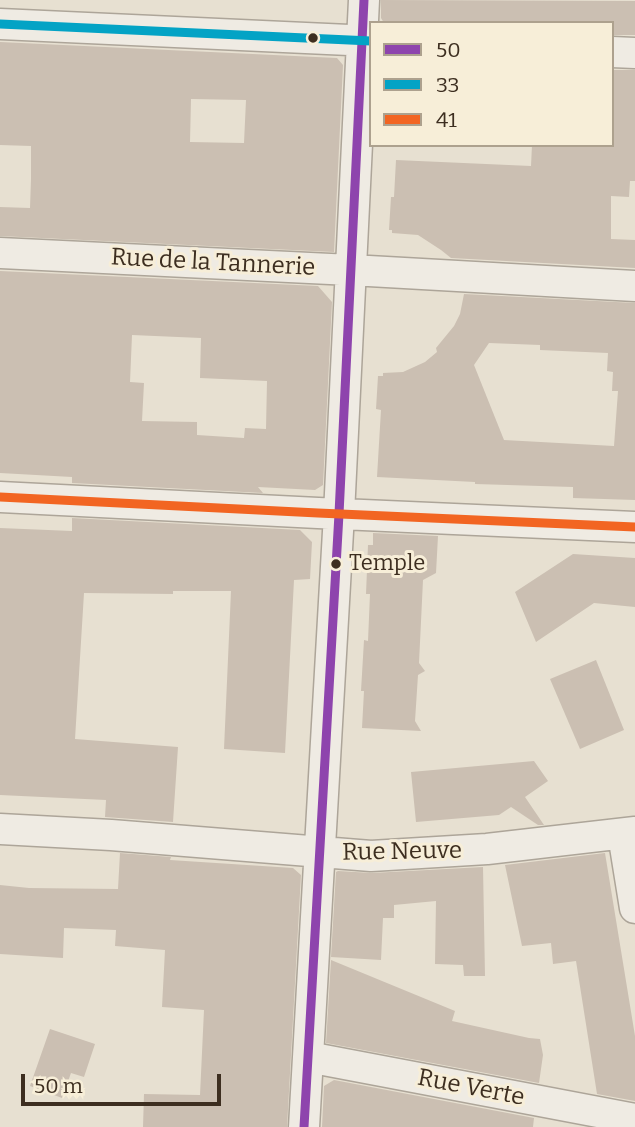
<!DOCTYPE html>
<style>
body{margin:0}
#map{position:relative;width:635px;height:1127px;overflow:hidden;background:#e7e0d1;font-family:Bitter,serif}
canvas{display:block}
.legend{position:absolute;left:369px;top:21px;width:245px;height:126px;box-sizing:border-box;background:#f7eed8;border:2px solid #ada18e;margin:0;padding:9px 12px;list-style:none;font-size:21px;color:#3d2e20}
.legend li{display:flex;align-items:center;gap:14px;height:35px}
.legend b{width:35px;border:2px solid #ada18e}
.scale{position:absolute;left:21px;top:1074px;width:200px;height:32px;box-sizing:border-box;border:4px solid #3d2e20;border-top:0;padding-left:9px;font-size:21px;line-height:24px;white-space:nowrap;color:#3d2e20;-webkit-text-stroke:5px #f7eed8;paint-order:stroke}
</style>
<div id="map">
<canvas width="635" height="1127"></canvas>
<ul class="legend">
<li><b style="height:9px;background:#8e44ad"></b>50</li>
<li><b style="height:9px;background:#03a3c5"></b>33</li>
<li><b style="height:9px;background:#f26522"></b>41</li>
</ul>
<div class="scale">50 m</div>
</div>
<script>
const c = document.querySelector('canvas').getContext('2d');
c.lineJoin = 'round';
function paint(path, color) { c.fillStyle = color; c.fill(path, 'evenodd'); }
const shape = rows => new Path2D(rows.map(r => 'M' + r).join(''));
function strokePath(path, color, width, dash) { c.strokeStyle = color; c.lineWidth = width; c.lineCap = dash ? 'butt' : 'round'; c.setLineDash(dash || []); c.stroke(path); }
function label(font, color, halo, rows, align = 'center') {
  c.font = font + ' Bitter,serif'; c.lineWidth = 6; c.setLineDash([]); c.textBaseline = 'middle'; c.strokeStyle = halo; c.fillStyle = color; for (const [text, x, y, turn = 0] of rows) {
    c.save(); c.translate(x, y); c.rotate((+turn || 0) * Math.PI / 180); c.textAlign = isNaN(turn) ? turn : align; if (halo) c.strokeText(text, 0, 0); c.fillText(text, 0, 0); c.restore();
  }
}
paint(shape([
 [381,0,635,1,635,35,612,35,612,23,384,23,381,18],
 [0,42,337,58,343,65,334,252,0,236,0,207,30,208,31,179,31,146,0,145],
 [191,99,246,100,244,143,190,142],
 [612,70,635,70,635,181,630,181,629,197,611,196,611,239,635,240,635,268,451,258,441,250,418,235,392,233,392,230,389,230,391,197,394,197,396,160,531,166,532,145,612,145],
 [0,271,318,286,332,302,323,485,315,490,258,487,263,493,72,483,72,477,0,473],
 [132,335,201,338,200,378,267,381,266,429,245,428,244,438,197,435,197,422,142,421,144,383,130,382],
 [464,294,635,303,635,500,573,498,573,487,475,484,475,482,377,477,381,410,376,409,378,376,383,376,383,373,403,372,425,362,437,352,436,348,454,326,460,314],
 [489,343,540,345,540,350,608,353,607,371,613,372,612,391,618,391,614,446,504,440,474,365],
 [72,518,300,530,312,542,310,579,294,580,285,753,224,749,231,591,173,591,173,594,84,593,75,739,178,747,173,822,105,817,106,800,0,795,0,528,72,531],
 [373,533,438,536,436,573,423,580,419,663,425,671,418,675,415,721,421,731,362,728,364,691,361,691,364,640,368,641,370,594,366,594,368,545,373,545],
 [573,554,635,558,635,607,594,603,536,642,515,592],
 [596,660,624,730,580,749,550,679],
 [534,761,548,781,525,797,544,825,538,825,511,807,499,815,416,822,411,772],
 [120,853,171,857,170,860,293,868,301,875,287,1127,143,1127,144,1094,200,1095,204,1010,162,1007,165,950,115,946,116,930,64,928,63,958,0,954,0,885,29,888,118,889],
 [605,853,635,1036,635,1101,597,1094,576,961,553,964,551,943,522,946,505,865],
 [483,867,485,976,464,976,463,965,435,964,436,901,394,905,394,918,383,918,381,960,331,957,336,872,338,871,372,873],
 [331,960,455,1011,452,1021,529,1038,540,1039,543,1055,539,1083,326,1043],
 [50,1029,95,1044,84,1077,71,1073,62,1098,30,1086],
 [334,1080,534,1118,533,1127,322,1127,324,1086]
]), '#cbbfb2');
const minor = shape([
 [0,24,371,41],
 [612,52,635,53],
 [0,253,351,270,635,286],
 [0,497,318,513,635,527],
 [0,829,111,835,371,856,487,849,635,832],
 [623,834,635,908],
 [308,1057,635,1119],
 [304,1127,339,514,364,0]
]);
strokePath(minor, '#ada599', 33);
strokePath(minor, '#efebe3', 30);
strokePath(shape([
 [304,1127,339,514,364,0]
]), '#8e44ad', 9);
strokePath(shape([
 [0,24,371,41]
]), '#03a3c5', 9);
strokePath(shape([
 [0,497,318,513,635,527]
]), '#f26522', 9);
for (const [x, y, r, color] of [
 [313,38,6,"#3d2e20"],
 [336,564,6,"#3d2e20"]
]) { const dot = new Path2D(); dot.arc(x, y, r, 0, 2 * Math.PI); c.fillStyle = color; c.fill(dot); strokePath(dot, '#f7eed8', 2.5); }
label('22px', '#3d2e20', '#f7eed8', [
 ["Temple",349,564]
], 'left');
label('24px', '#3d2e20', '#f7eed8', [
 ["Rue de la Tannerie",213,263,3],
 ["Rue Neuve",402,852,-1],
 ["Rue Verte",471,1088,11]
]);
</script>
